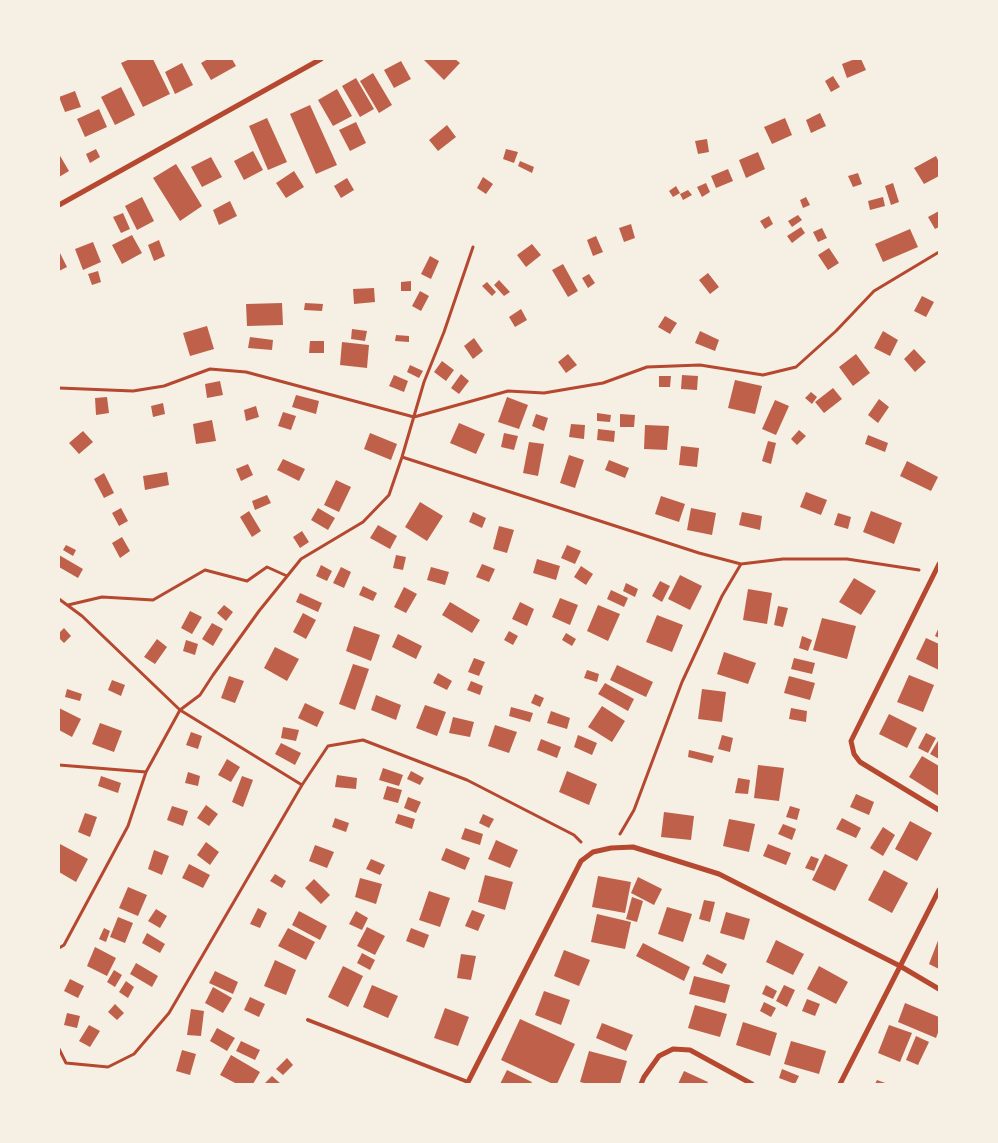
<!DOCTYPE html>
<style>
body{margin:0}
#map{position:relative;width:998px;height:1143px;overflow:hidden;background:#f6efe4;font-family:Lato,sans-serif}
canvas{display:block}
.frame{position:absolute;inset:0;border:60px solid #f6efe4;pointer-events:none}
</style>
<div id="map">
<canvas width="998" height="1143"></canvas>
<div class="frame"></div>
</div>
<script>
const c = document.querySelector('canvas').getContext('2d');
c.lineJoin = 'round';
function paint(path, color) { c.fillStyle = color; c.fill(path, 'evenodd'); }
const shape = rows => new Path2D(rows.map(r => 'M' + r).join(''));
function strokePath(path, color, width, dash) { c.strokeStyle = color; c.lineWidth = width; c.lineCap = dash ? 'butt' : 'round'; c.setLineDash(dash || []); c.stroke(path); }
paint(shape([
 [130,59,153,59,170,94,143,107,121,63],
 [208,59,232,59,236,66,211,80,201,63],
 [423,59,455,59,460,63,444,80],
 [855,59,861,59,866,70,847,78,842,64],
 [401,61,411,79,394,88,384,70],
 [182,63,193,85,175,94,165,72],
 [373,73,392,105,379,113,360,81],
 [833,76,840,87,831,92,825,81],
 [356,78,374,109,360,117,342,86],
 [121,87,135,115,115,125,101,97],
 [337,89,352,116,333,126,318,100],
 [75,91,81,107,65,112,59,97],
 [310,105,337,165,316,174,290,114],
 [99,109,107,127,85,137,77,119],
 [820,113,826,126,811,133,806,120],
 [267,118,287,162,268,170,249,126],
 [785,118,792,135,772,144,764,127],
 [356,122,366,143,350,151,339,130],
 [447,125,456,137,438,151,429,140],
 [707,139,709,152,698,154,695,141],
 [96,149,100,157,90,163,86,154],
 [506,149,518,152,514,163,503,159],
 [253,151,263,170,244,180,234,161],
 [758,152,765,169,746,178,739,160],
 [59,154,69,171,59,177],
 [936,156,939,162,939,176,924,184,914,168],
 [211,157,222,177,202,187,191,167],
 [520,161,534,167,532,173,518,166],
 [176,164,202,206,180,221,153,178],
 [728,169,733,181,716,188,711,176],
 [294,171,304,187,286,198,276,183],
 [858,173,862,184,853,187,848,176],
 [483,177,493,184,486,194,477,188],
 [347,178,354,190,341,198,334,186],
 [706,183,710,192,702,197,697,187],
 [893,183,899,202,891,205,885,186],
 [676,186,680,193,673,197,669,191],
 [688,190,692,195,683,200,680,194],
 [142,197,154,221,137,230,125,206],
 [806,197,810,205,803,208,800,200],
 [883,197,885,206,870,210,868,201],
 [230,201,237,216,219,225,213,210],
 [939,211,939,227,935,229,928,217],
 [123,213,130,229,121,233,113,217],
 [798,215,802,220,792,227,788,221],
 [769,216,773,224,765,229,760,221],
 [631,224,635,238,624,242,619,228],
 [801,227,805,233,792,243,787,236],
 [822,228,827,238,818,242,813,232],
 [910,229,918,247,883,262,875,244],
 [132,235,142,253,122,264,112,245],
 [596,236,603,252,593,256,587,240],
 [159,240,165,256,154,261,148,245],
 [93,242,101,262,83,270,75,249],
 [532,244,541,255,526,267,517,255],
 [829,248,839,263,828,270,818,255],
 [59,251,67,267,59,271],
 [430,256,439,261,431,279,421,274],
 [563,264,578,291,568,297,552,270],
 [98,271,101,282,92,285,88,274],
 [708,273,719,287,710,294,699,280],
 [589,274,595,283,588,288,582,278],
 [499,280,510,292,504,296,494,285],
 [411,281,411,291,401,291,401,282],
 [487,282,496,292,492,296,482,286],
 [374,288,375,302,354,304,353,289],
 [420,291,429,296,421,311,412,306],
 [922,296,934,302,926,317,914,311],
 [282,303,283,325,247,326,246,304],
 [305,303,323,304,322,311,304,310],
 [521,309,527,320,515,327,509,317],
 [665,316,677,323,670,334,658,327],
 [207,326,214,349,190,356,183,333],
 [352,329,367,331,365,341,351,339],
 [700,331,719,340,715,351,695,343],
 [883,331,898,340,890,356,874,348],
 [396,335,409,336,409,342,395,341],
 [250,337,273,340,272,350,248,348],
 [474,338,483,351,473,359,464,346],
 [310,341,324,341,324,353,309,353],
 [342,342,369,345,367,368,340,365],
 [914,349,926,362,915,372,904,359],
 [568,354,577,365,566,373,558,362],
 [856,354,870,373,853,386,839,367],
 [442,361,454,370,446,381,434,372],
 [410,365,423,371,419,378,407,372],
 [461,374,469,381,459,394,451,388],
 [394,375,408,381,404,392,389,386],
 [682,375,698,376,697,390,681,389],
 [659,376,671,376,670,387,659,387],
 [735,380,762,386,755,414,728,408],
 [220,381,223,395,207,398,205,384],
 [833,388,842,399,824,413,815,402],
 [811,392,817,397,812,404,805,398],
 [296,395,319,401,316,414,292,407],
 [107,397,109,413,96,415,95,398],
 [507,397,528,405,519,429,498,422],
 [879,399,889,407,878,423,868,415],
 [775,400,789,406,776,435,762,429],
 [163,403,165,414,153,417,151,406],
 [256,406,259,417,246,421,244,410],
 [283,412,296,416,291,430,278,426],
 [597,413,611,415,610,422,597,421],
 [536,414,548,418,544,431,532,426],
 [620,414,635,415,634,427,620,427],
 [212,420,216,441,196,444,193,424],
 [459,423,485,434,476,454,450,443],
 [571,424,585,425,584,439,569,437],
 [645,425,669,426,667,450,644,449],
 [598,429,615,431,614,442,597,440],
 [799,430,806,436,797,445,791,439],
 [83,431,93,442,79,454,69,443],
 [370,433,397,444,391,460,364,449],
 [504,433,518,436,514,450,501,447],
 [868,435,888,443,885,452,865,444],
 [768,441,776,443,771,464,762,461],
 [529,442,544,444,538,476,523,473],
 [681,446,699,448,697,467,679,465],
 [569,455,584,460,575,488,560,483],
 [283,459,305,469,299,481,277,470],
 [609,460,629,468,625,478,605,470],
 [907,461,938,477,931,491,900,476],
 [248,464,253,475,241,481,236,469],
 [167,472,169,485,145,490,143,476],
 [104,473,114,493,104,498,94,479],
 [336,480,351,487,339,512,324,505],
 [806,492,827,500,821,515,800,507],
 [267,495,271,503,255,510,252,501],
 [661,496,685,504,679,522,655,514],
 [420,502,443,516,427,541,405,527],
 [121,508,128,521,119,526,112,513],
 [318,508,335,518,328,530,311,520],
 [691,508,716,513,712,535,687,530],
 [249,511,261,531,252,537,240,517],
 [871,511,902,523,894,544,863,532],
 [473,512,486,518,482,528,469,522],
 [742,512,762,516,760,530,739,525],
 [838,513,851,517,848,529,834,525],
 [378,525,397,536,390,549,370,538],
 [499,526,514,530,507,553,493,549],
 [302,531,309,542,300,548,293,537],
 [122,537,130,551,120,558,112,543],
 [66,545,76,550,73,556,63,550],
 [567,545,581,551,575,564,561,558],
 [59,555,83,569,78,578,59,567],
 [396,555,406,557,403,570,393,568],
 [537,559,560,566,556,580,533,573],
 [482,564,495,569,489,582,476,577],
 [321,565,332,571,327,581,316,576],
 [581,566,593,574,586,585,574,577],
 [341,567,351,572,344,588,333,583],
 [431,567,449,572,445,585,427,580],
 [680,575,702,586,690,610,668,599],
 [854,578,876,591,861,615,839,602],
 [660,581,670,586,662,602,652,596],
 [626,583,638,589,635,597,623,591],
 [363,586,377,593,373,601,359,595],
 [404,587,417,594,406,613,394,607],
 [748,589,772,593,767,624,743,620],
 [611,590,628,598,624,607,607,599],
 [300,593,322,603,318,612,296,602],
 [560,598,578,605,570,625,552,617],
 [450,602,480,620,472,633,442,615],
 [520,602,534,609,527,626,512,619],
 [224,605,233,612,226,621,217,613],
 [598,605,620,614,608,641,587,631],
 [778,606,788,608,783,627,774,625],
 [190,611,202,617,192,634,181,628],
 [303,613,316,620,306,639,293,632],
 [657,615,683,625,672,652,646,642],
 [822,618,856,626,847,659,813,650],
 [212,623,223,629,213,646,202,639],
 [354,626,380,635,371,661,346,651],
 [939,627,939,638,935,636],
 [64,628,71,636,64,643,59,638,59,633],
 [509,631,518,636,513,645,504,640],
 [566,633,576,639,572,646,562,640],
 [398,634,422,646,416,659,392,647],
 [802,636,812,640,808,651,799,648],
 [926,638,939,644,939,670,916,659],
 [157,639,167,647,155,664,144,657],
 [186,640,198,644,195,655,183,651],
 [275,647,299,659,287,681,264,668],
 [724,652,756,663,748,684,717,674],
 [474,658,485,662,479,676,468,672],
 [794,658,815,663,812,674,791,669],
 [353,664,369,669,355,710,339,704],
 [617,665,653,682,646,697,610,680],
 [587,670,599,674,597,682,584,678],
 [438,673,452,681,447,690,433,683],
 [909,675,934,685,923,712,897,702],
 [229,676,244,681,235,703,221,698],
 [789,676,815,683,810,700,784,693],
 [112,680,125,685,121,696,108,690],
 [471,681,483,686,480,695,467,690],
 [605,683,634,699,628,711,598,694],
 [67,689,82,694,80,701,65,697],
 [702,689,726,692,722,722,698,719],
 [535,694,544,698,540,707,531,703],
 [376,695,401,705,396,720,371,710],
 [305,703,324,712,317,727,298,718],
 [425,705,446,712,437,736,416,728],
 [602,706,625,721,612,742,588,727],
 [511,707,533,713,530,722,509,716],
 [59,708,81,719,72,737,59,730],
 [791,708,807,711,806,722,789,719],
 [551,711,570,718,567,729,547,723],
 [889,714,917,728,907,748,879,734],
 [453,717,474,722,470,737,449,733],
 [100,723,122,731,114,752,92,744],
 [495,725,517,732,509,753,488,746],
 [283,727,299,730,296,741,281,738],
 [191,732,202,736,198,749,186,745],
 [926,733,936,738,928,753,918,748],
 [578,735,597,743,592,755,574,747],
 [722,735,733,738,730,752,718,749],
 [541,739,561,747,557,758,537,750],
 [939,739,939,759,930,754],
 [281,743,301,753,295,765,275,754],
 [689,750,714,756,712,763,688,757],
 [922,756,939,766,939,796,909,777],
 [227,759,240,767,231,782,218,775],
 [758,765,784,768,779,801,754,798],
 [383,768,403,775,399,786,379,780],
 [411,771,424,778,420,785,407,779],
 [567,771,597,784,589,805,559,792],
 [188,772,200,776,198,786,185,783],
 [337,775,357,778,356,789,335,787],
 [101,776,121,783,118,793,98,786],
 [242,776,253,780,243,807,232,802],
 [738,778,750,780,748,794,735,793],
 [387,786,402,790,398,803,383,799],
 [856,794,874,802,869,815,850,807],
 [408,797,421,802,416,813,404,808],
 [206,805,218,814,209,826,197,818],
 [172,806,188,811,183,826,167,820],
 [790,806,800,809,797,820,786,817],
 [664,812,694,816,691,840,661,837],
 [85,813,97,817,90,837,78,832],
 [398,814,415,819,412,829,395,823],
 [483,814,494,819,489,828,479,823],
 [335,818,349,823,346,832,332,827],
 [842,818,861,828,856,838,836,829],
 [729,819,755,824,749,852,723,846],
 [910,821,932,833,917,861,895,849],
 [783,824,796,829,792,840,778,834],
 [883,827,895,835,883,856,870,848],
 [465,828,483,834,480,845,461,839],
 [496,840,518,850,510,868,488,859],
 [206,842,219,852,210,865,197,855],
 [60,844,88,859,76,882,59,872,59,846],
 [768,844,791,853,786,865,763,856],
 [315,845,334,852,327,868,309,861],
 [446,848,470,858,465,870,441,860],
 [154,850,169,856,162,875,148,869],
 [825,854,848,865,835,891,812,880],
 [811,856,819,859,814,871,805,868],
 [371,859,385,865,380,875,366,869],
 [189,864,210,875,203,888,182,878],
 [884,870,908,883,892,913,868,900],
 [275,874,286,881,282,888,270,881],
 [485,875,513,882,505,910,478,902],
 [598,876,631,882,625,913,592,907],
 [638,877,662,889,654,905,631,893],
 [360,878,382,884,376,904,355,897],
 [314,879,330,895,321,904,305,888],
 [128,887,147,895,138,916,119,908],
 [429,891,450,898,440,927,419,920],
 [632,897,643,901,637,922,626,919],
 [704,900,715,902,710,922,699,919],
 [667,907,692,914,683,942,658,934],
 [258,908,267,913,260,928,250,924],
 [156,909,167,916,160,928,148,921],
 [472,910,485,915,478,931,465,926],
 [299,911,327,926,320,940,292,925],
 [356,911,368,918,362,930,349,924],
 [726,912,750,919,744,940,720,933],
 [597,914,631,922,625,949,591,942],
 [118,917,133,923,125,943,110,937],
 [367,927,385,936,375,955,357,946],
 [104,928,110,931,106,942,99,939],
 [288,928,315,942,306,960,278,946],
 [411,928,429,935,424,948,406,941],
 [147,933,165,944,160,953,142,943],
 [939,938,939,969,929,964],
 [776,940,804,954,793,975,766,962],
 [643,943,690,967,684,981,636,956],
 [95,947,116,958,107,976,87,966],
 [564,950,590,960,579,986,554,976],
 [362,953,375,960,370,970,357,963],
 [461,954,476,956,471,980,457,978],
 [707,954,727,964,722,974,702,964],
 [275,960,296,970,286,995,264,986],
 [136,963,158,976,152,987,130,974],
 [343,966,363,976,348,1007,328,997],
 [819,966,848,982,836,1004,807,989],
 [114,970,122,975,115,987,107,982],
 [215,971,238,982,233,994,209,983],
 [694,976,730,985,725,1003,689,994],
 [70,979,84,986,78,998,64,991],
 [126,981,134,987,128,998,119,992],
 [372,985,398,996,388,1018,363,1007],
 [766,985,777,991,773,999,762,994],
 [784,985,795,990,787,1007,776,1001],
 [213,987,232,998,223,1013,205,1003],
 [544,991,570,1000,561,1025,535,1015],
 [250,997,265,1004,259,1017,244,1010],
 [807,999,820,1004,815,1016,802,1011],
 [764,1002,776,1008,771,1017,760,1011],
 [905,1003,939,1017,939,1030,936,1038,898,1022],
 [115,1004,124,1013,117,1020,108,1012],
 [695,1005,727,1014,720,1037,688,1028],
 [445,1008,469,1017,458,1046,434,1038],
 [191,1009,204,1011,201,1036,187,1035],
 [67,1013,80,1016,77,1028,64,1025],
 [520,1019,575,1044,557,1084,553,1084,501,1060],
 [743,1022,777,1033,770,1056,736,1045],
 [602,1023,633,1035,626,1051,596,1038],
 [89,1025,100,1031,90,1047,79,1041],
 [889,1025,912,1033,900,1062,878,1053],
 [217,1028,235,1038,227,1051,210,1041],
 [916,1036,929,1042,918,1065,906,1060],
 [241,1041,260,1050,255,1060,236,1051],
 [791,1041,826,1051,819,1074,784,1064],
 [182,1050,196,1054,190,1075,176,1071],
 [589,1051,627,1061,620,1084,588,1084,580,1082],
 [231,1055,260,1072,253,1084,237,1084,220,1075],
 [287,1058,293,1065,283,1075,276,1069],
 [782,1069,799,1076,795,1084,779,1078],
 [507,1070,532,1082,531,1084,500,1084],
 [684,1071,708,1082,707,1084,678,1084],
 [272,1076,281,1084,264,1084],
 [877,1080,888,1084,875,1084]
]), '#bf614a');
strokePath(shape([
 [59,388,133,391,164,386,210,369,246,372,414,417,508,391,544,393,603,383,647,367,700,365,763,375,796,367,836,331,874,291,939,252],
 [402,457,699,553,741,564,783,559,847,559,919,570],
 [59,599,82,616,180,710,302,785],
 [68,605,102,597,153,600,205,570,247,581,267,567,287,576],
 [59,765,146,772],
 [620,834,634,810,682,682,722,596,741,564],
 [59,948,64,945,128,826,146,772,180,710,200,695,213,675,259,611,301,559,363,522,389,495,402,457,424,382,444,332,473,247],
 [59,1049,66,1063,108,1067,134,1054,169,1013,302,785,328,746,363,740,467,780,574,835,581,842]
]), '#b5482f', 3);
strokePath(shape([
 [308,1020,468,1082]
]), '#b5482f', 4);
strokePath(shape([
 [59,205,321,59],
 [939,564,851,741,854,754,860,762,939,810],
 [467,1084,581,861,593,852,611,848,633,847,719,874,900,966,939,989],
 [641,1084,644,1077,659,1056,673,1049,690,1050,752,1084],
 [840,1084,939,890]
]), '#b5482f', 5);
</script>
